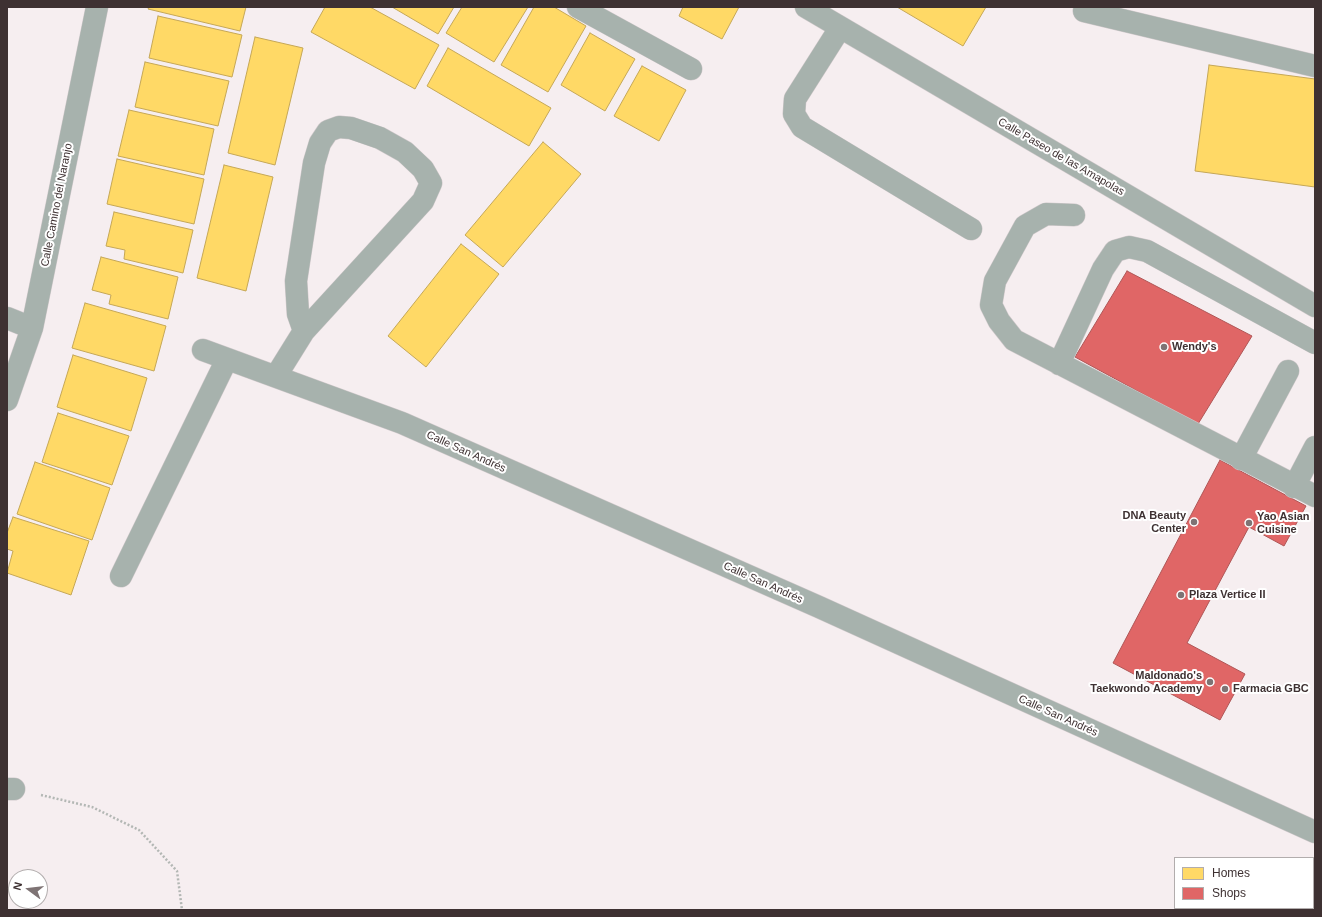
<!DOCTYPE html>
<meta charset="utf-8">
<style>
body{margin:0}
#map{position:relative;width:1322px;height:917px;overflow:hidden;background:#f6eef0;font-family:Helvetica,sans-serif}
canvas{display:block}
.frame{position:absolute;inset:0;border:8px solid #3e3132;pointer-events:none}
.legend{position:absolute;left:1174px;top:857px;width:140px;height:52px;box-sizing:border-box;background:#fff;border:1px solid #b2adad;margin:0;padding:5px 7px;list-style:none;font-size:12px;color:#3e3132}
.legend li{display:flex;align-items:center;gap:8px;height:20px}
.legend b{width:20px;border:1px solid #b2adad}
.north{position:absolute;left:8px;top:869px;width:40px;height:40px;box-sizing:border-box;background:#fff;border:1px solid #b2adad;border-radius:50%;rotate:285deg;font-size:11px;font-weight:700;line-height:16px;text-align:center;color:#3e3132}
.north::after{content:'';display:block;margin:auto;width:14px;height:18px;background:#7e7374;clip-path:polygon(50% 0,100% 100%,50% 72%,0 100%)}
</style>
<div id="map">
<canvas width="1322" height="917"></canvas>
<div class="frame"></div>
<ul class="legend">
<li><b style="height:11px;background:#ffd966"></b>Homes</li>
<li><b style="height:11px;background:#e06666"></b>Shops</li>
</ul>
<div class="north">N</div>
</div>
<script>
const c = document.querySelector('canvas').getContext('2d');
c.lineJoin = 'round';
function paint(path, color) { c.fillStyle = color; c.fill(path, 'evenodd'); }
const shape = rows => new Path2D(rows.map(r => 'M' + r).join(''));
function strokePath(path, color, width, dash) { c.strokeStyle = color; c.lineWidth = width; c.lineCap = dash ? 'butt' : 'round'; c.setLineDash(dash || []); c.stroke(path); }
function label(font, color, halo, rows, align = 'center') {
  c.font = font + ' Helvetica,sans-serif'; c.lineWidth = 4; c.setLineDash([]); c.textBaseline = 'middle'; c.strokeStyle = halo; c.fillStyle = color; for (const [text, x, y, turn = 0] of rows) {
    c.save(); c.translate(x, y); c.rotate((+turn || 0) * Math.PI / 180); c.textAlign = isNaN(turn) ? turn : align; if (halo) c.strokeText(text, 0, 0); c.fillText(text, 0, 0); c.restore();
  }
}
const homes = shape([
 [149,7,246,7,240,31,148,9,149,7],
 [325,7,370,7,439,45,415,89,311,32,325,7],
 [392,7,454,7,438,34,392,7],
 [462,7,528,7,494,62,446,33,462,7],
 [534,7,554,7,586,26,548,92,501,65,534,7],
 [683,7,739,7,722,39,679,16,683,7],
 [897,7,986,7,963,46,897,7],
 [158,16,242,35,232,77,149,58,158,16],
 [590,33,635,59,605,111,561,85,590,33],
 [255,37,303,48,275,165,228,153,255,37],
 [448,48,551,108,529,146,427,86,448,48],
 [145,62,229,81,218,126,135,107,145,62],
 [1209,65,1315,79,1315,187,1195,171,1209,65],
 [642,66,686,90,659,141,614,116,642,66],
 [129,110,214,129,204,175,118,156,129,110],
 [543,142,581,174,503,267,465,235,543,142],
 [117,159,204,179,194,224,107,204,117,159],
 [224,165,273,177,246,291,197,278,224,165],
 [114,212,193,230,183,273,124,259,125,250,106,246,114,212],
 [461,244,499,274,426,367,388,336,461,244],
 [101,257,178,277,168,319,109,304,111,295,92,290,101,257],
 [85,303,166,326,154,371,72,348,85,303],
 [73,355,147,378,131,431,57,407,73,355],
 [58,413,129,436,112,485,42,462,58,413],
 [35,462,110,488,92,540,17,514,35,462],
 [13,517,89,541,71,595,7,573,13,551,7,549,7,533,13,517]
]);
paint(homes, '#ffd966');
strokePath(homes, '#c5a756', 1);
const shops = shape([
 [1127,271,1252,336,1198,424,1075,357,1127,271],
 [1220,460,1306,506,1284,546,1249,527,1187,643,1245,674,1220,720,1113,663,1220,460]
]);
paint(shops, '#e06666');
strokePath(shops, '#af5656', 1);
const minor = shape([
 [578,7,691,69],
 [806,7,1315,306],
 [1084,11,1315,66],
 [840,28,795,99,794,114,802,127,971,229],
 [1074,215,1046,214,1025,226,995,281,991,305,999,321,1014,340,1315,496],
 [7,318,32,328],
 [203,350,402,423,819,607,1315,832],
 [1059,364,1103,269,1115,251,1129,247,1147,251,1315,343],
 [276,376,304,331,423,201,431,183,423,169,405,152,380,138,351,128,339,127,328,131,320,143,314,163,296,281,298,314,304,331],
 [7,400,32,328,97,7],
 [1241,459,1288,371],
 [1294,487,1315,447],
 [121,576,227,359],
 [7,789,14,789]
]);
strokePath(minor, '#d0c9cb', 23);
strokePath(shape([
 [41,795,92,807,139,830,177,871,182,910]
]), '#b3b7b4', 2.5, [2, 2]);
strokePath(minor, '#a7b2ad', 22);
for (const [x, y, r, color] of [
 [1164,347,4,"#7e7374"],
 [1194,522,4,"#7e7374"],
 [1249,523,4,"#7e7374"],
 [1181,595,4,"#7e7374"],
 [1210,682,4,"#7e7374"],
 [1225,689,4,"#7e7374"]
]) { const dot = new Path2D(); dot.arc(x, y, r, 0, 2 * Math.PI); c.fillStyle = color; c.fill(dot); strokePath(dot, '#fff', 1.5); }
label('11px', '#3e3132', '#fff', [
 ["Calle Paseo de las Amapolas",1061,157,30],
 ["Calle Camino del Naranjo",57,205,-79],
 ["Calle San Andrés",466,452,24],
 ["Calle San Andrés",763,583,24],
 ["Calle San Andrés",1058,716,24]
]);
label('bold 11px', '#3e3132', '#fff', [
 ["Wendy's",1172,347],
 ["DNA Beauty",1186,516,"right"],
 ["Center",1186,529,"right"],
 ["Yao Asian",1257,517],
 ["Cuisine",1257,530],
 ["Plaza Vertice II",1189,595],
 ["Maldonado's",1202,676,"right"],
 ["Taekwondo Academy",1202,689,"right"],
 ["Farmacia GBC",1233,689]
], 'left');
</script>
